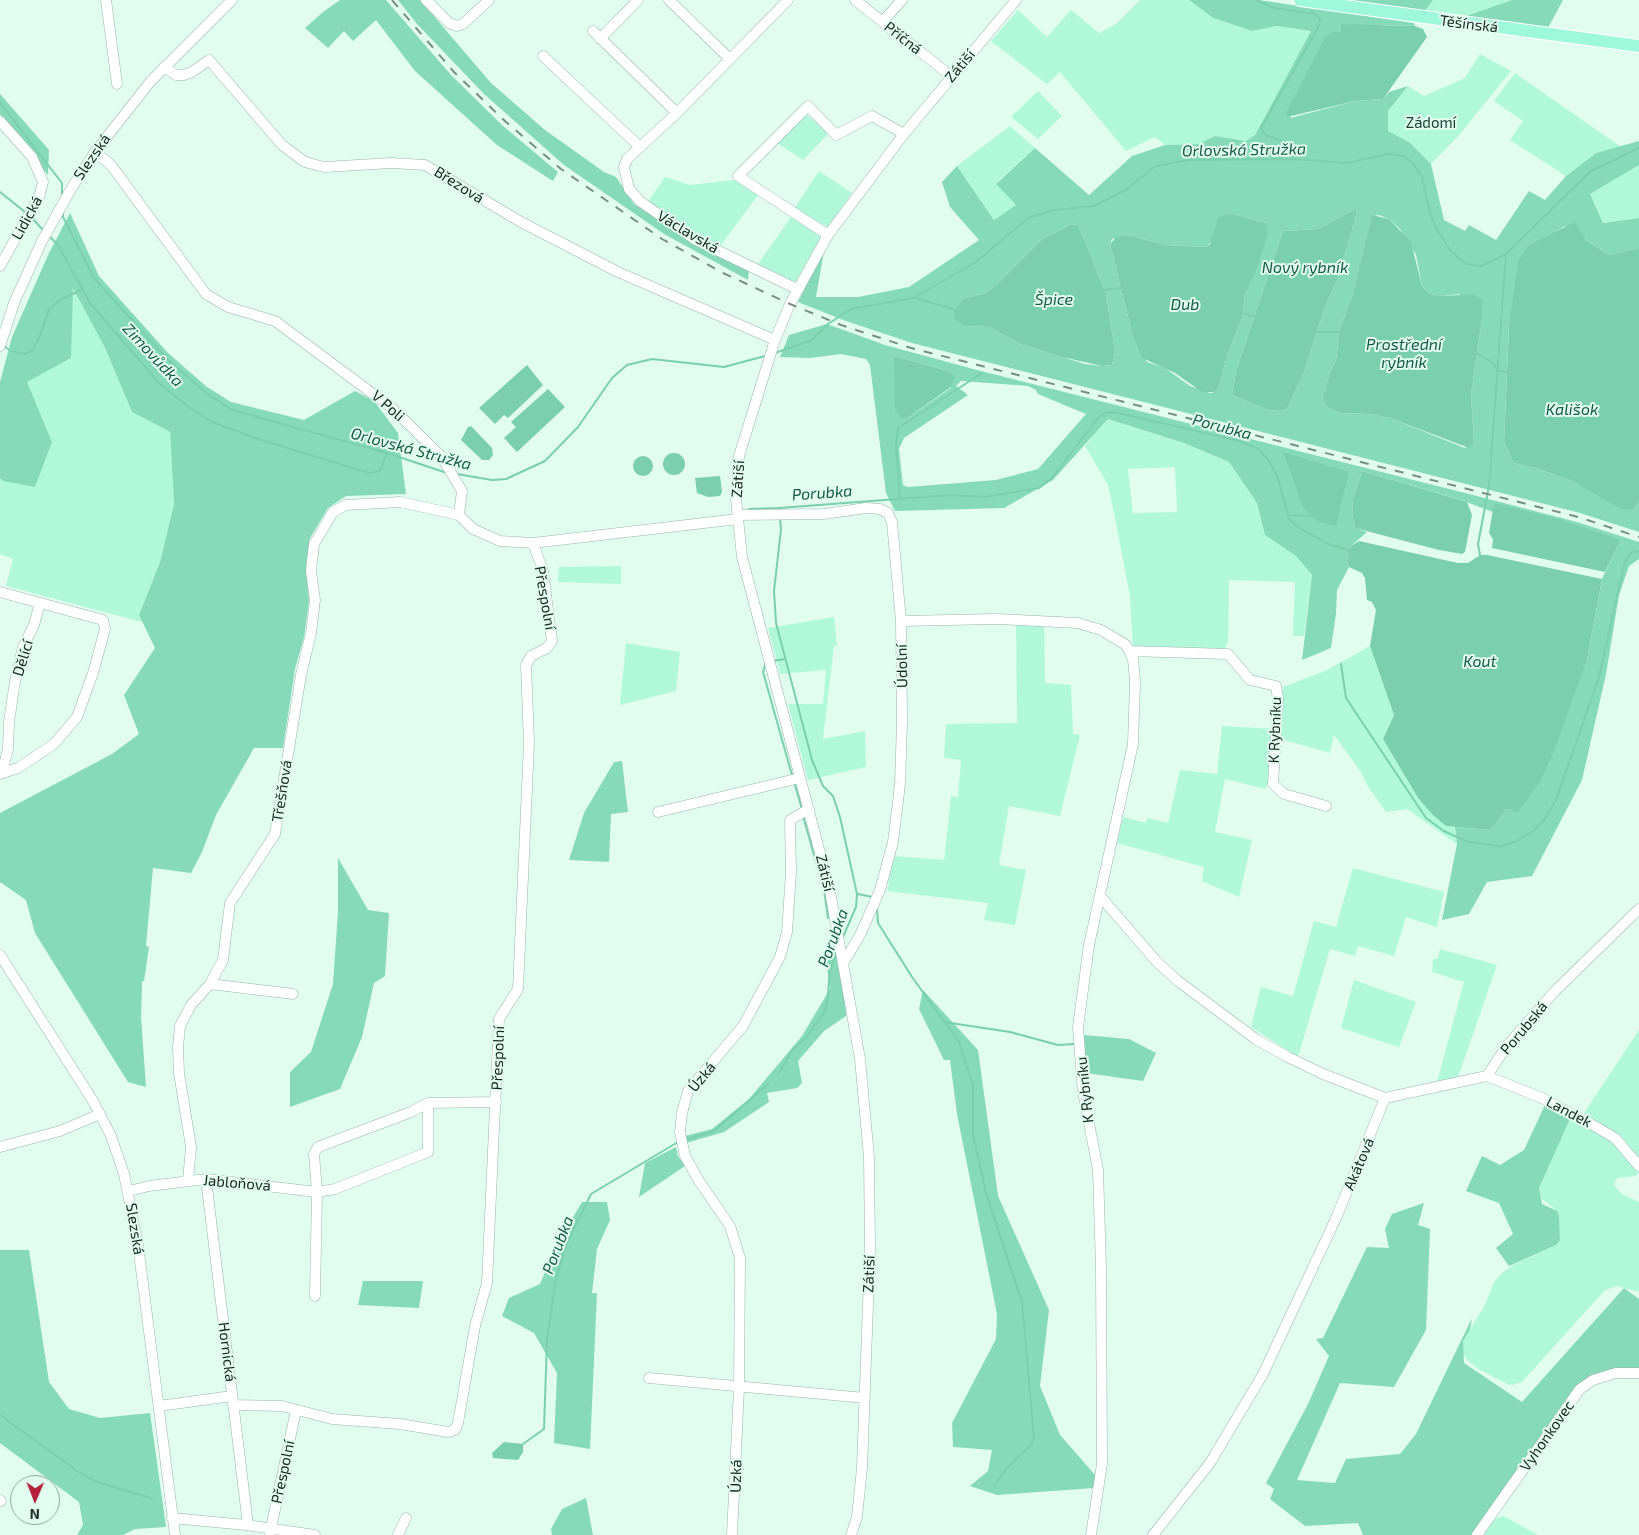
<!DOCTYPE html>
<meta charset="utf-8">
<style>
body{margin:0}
#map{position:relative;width:1639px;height:1535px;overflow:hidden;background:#e0fdf0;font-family:"Exo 2",sans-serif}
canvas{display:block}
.north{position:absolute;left:10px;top:1475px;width:50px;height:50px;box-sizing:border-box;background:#e0fdf0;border:1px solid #91a79d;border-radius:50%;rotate:181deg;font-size:14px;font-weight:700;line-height:20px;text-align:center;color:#1b2621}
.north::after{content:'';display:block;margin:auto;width:18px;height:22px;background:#b4213d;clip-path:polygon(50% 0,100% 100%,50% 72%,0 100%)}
</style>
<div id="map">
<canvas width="1639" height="1535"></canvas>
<div class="north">N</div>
</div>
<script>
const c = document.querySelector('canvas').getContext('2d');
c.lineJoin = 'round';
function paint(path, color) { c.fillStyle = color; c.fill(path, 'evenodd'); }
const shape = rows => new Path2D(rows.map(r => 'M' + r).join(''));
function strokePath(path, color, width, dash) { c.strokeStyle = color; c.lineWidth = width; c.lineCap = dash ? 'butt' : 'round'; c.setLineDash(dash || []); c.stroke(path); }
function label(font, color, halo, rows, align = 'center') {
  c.font = font + ' "Exo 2",sans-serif'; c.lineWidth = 4; c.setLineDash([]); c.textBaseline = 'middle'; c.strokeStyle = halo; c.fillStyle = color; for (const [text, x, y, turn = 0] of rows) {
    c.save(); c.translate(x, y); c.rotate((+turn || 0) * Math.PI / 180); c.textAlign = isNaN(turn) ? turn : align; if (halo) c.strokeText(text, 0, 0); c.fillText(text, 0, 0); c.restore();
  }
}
paint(shape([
 [1140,0,1189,0,1213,18,1252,31,1277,26,1311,31,1255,135,1247,141,1215,136,1198,144,1165,145,1155,137,1126,151,1060,72,1047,84,991,41,1018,10,1047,37,1071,10,1099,33,1116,24],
 [1433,0,1512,0,1466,16,1424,12],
 [1480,54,1511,71,1460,134,1431,164,1409,142,1388,131,1388,111,1408,86,1424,96,1465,78],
 [1515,73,1621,147,1596,153,1566,176,1510,140,1523,121,1494,101],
 [1038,91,1062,116,1038,139,1011,117],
 [807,115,829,133,803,160,777,143],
 [1010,126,1035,148,996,183,1016,205,994,220,957,166],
 [1639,165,1639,218,1603,223,1590,194],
 [819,171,852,193,828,227,794,209],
 [665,177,690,185,734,180,758,195,718,249,645,206],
 [791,217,821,236,795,283,756,267],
 [73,287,105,348,132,412,170,432,174,504,160,562,139,615,142,622,6,586,13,559,0,554,0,478,3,481,52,442,26,382],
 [1108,419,1184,443,1229,462,1257,503,1265,535,1296,556,1312,575,1304,636,1293,636,1295,582,1229,580,1228,643,1224,650,1133,646,1130,596,1114,513,1108,485,1085,446],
 [1175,467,1177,512,1133,513,1128,469],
 [621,566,621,584,558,582,559,567],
 [834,617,837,646,834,646,823,739,865,731,866,767,808,780,788,704,823,704,826,670,780,674,768,628],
 [1044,624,1045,683,1071,685,1073,734,1080,735,1060,816,1009,806,999,865,1026,870,1015,925,984,920,988,903,887,891,894,856,944,860,951,796,958,797,961,760,944,758,946,724,1017,723,1016,625],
 [626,643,680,652,676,691,620,705],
 [1370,646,1394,715,1383,739,1418,798,1446,826,1455,827,1457,844,1407,809,1386,812,1367,785,1361,772,1334,735,1330,753,1281,739,1283,687,1327,670],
 [1222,726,1276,729,1270,779,1265,789,1225,779,1215,832,1252,840,1239,897,1202,881,1204,867,1117,843,1123,817,1146,823,1147,818,1168,823,1180,770,1217,774],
 [1353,868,1444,892,1437,927,1406,917,1394,956,1358,946,1355,956,1330,949,1298,1057,1251,1027,1261,987,1293,996,1314,921,1336,927],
 [1440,949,1497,965,1458,1077,1437,1082,1464,982,1432,972,1433,960,1438,958],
 [1354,980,1416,1002,1399,1047,1341,1028],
 [1639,1030,1639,1158,1622,1137,1584,1113],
 [1571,1117,1597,1129,1630,1156,1639,1172,1636,1176,1617,1178,1614,1185,1622,1194,1639,1202,1639,1292,1618,1286,1605,1290,1522,1382,1513,1385,1507,1384,1480,1370,1467,1360,1462,1352,1463,1341,1485,1305,1494,1282,1503,1272,1515,1264,1556,1245,1559,1216,1556,1210,1541,1198,1539,1187],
 [1503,1516,1511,1520,1538,1535,1483,1535,1492,1520]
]), '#b1f8da');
paint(shape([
 [340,0,386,0,451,75,503,126,558,172,553,181,497,145,415,71,376,20,353,41,344,31,328,48,305,28,323,12],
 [398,0,420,0,491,83,545,130,604,172,616,177,634,204,690,240,749,269,748,280,664,234,564,165,484,94,417,24],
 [1189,0,1259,0,1414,23,1415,26,1377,25,1341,32,1290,118,1355,101,1383,99,1389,92,1408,86,1388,111,1388,131,1409,142,1431,164,1444,220,1465,231,1469,225,1496,240,1529,191,1545,200,1566,176,1596,153,1639,141,1639,165,1590,194,1603,223,1639,218,1639,248,1609,255,1565,226,1546,238,1527,246,1509,326,1504,441,1513,463,1536,468,1572,481,1633,510,1639,501,1639,532,1580,513,912,343,843,320,798,302,824,251,816,297,858,297,909,287,979,240,950,207,942,182,957,166,994,220,1016,205,996,184,1035,148,1089,195,1132,156,1165,145,1198,144,1215,136,1246,141,1255,135,1311,31,1277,26,1252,31,1213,18],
 [1355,209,1357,209,1355,220,1337,280,1324,310,1304,372,1287,409,1281,411,1268,410,1232,395,1236,371,1283,231,1319,229],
 [1230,213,1266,223,1245,294,1242,318,1228,353,1219,386,1215,392,1210,393,1190,386,1165,368,1147,362,1131,329,1110,244,1112,239,1128,235,1166,245,1207,247],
 [1379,215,1389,219,1400,229,1416,255,1422,286,1430,294,1444,296,1459,294,1482,319,1471,394,1474,442,1465,448,1390,418,1370,414,1341,413,1328,408,1322,399,1330,372,1336,361,1339,332,1353,293,1372,216],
 [1078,224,1106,294,1115,352,1112,365,1102,366,1085,364,1020,344,990,327,965,326,965,298,983,294,996,285,1041,240,1070,225],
 [1342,0,1433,0,1424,12],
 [1512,0,1563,0,1548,28,1466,16],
 [0,94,49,150,48,175,0,114],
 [70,213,99,276,168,353,207,387,231,402,304,420,355,391,374,401,398,433,406,494,346,496,328,508,310,538,306,570,309,601,304,637,295,669,283,748,254,748,216,815,202,852,191,873,153,868,146,946,149,947,144,981,142,981,141,1017,146,1087,128,1082,35,933,26,900,0,882,0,813,112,754,139,734,124,695,155,648,139,615,160,562,174,504,170,432,132,412,105,348,73,288,71,358,27,382,52,442,35,487,3,481,0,478,0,382,12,337,49,253],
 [827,324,885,345,977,370,1477,496,1577,522,1639,542,1639,559,1629,566,1619,595,1606,674,1582,780,1532,876,1487,882,1469,914,1442,920,1457,844,1455,827,1488,830,1494,826,1506,810,1511,809,1587,660,1602,579,1621,540,1494,504,1493,512,1461,500,1362,471,1353,499,1352,513,1355,528,1367,532,1351,546,1347,560,1349,567,1337,590,1336,613,1331,648,1302,660,1312,575,1296,556,1265,535,1257,503,1229,462,1184,443,1108,419,1053,480,1004,508,895,511,886,493,870,365,866,359,841,354,810,358,780,357,789,335],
 [894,356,948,371,951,388,907,418],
 [961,381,1028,386,1036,390,1038,394,1086,414,1038,469,996,480,908,487,903,485,899,449,904,438,968,395,956,386],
 [622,761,628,812,611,814,609,862,569,860,584,813,614,762],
 [338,858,368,910,389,913,385,976,374,983,362,1037,340,1089,290,1107,290,1072,311,1052,333,984,338,912],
 [835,945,847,1005,846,1016,824,1031,798,1061,802,1083,797,1088,767,1093,769,1102,724,1132,686,1143,685,1136,712,1129,749,1099,802,1036,830,989,826,960],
 [923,990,978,1050,998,1196,1049,1310,1040,1386,1060,1435,1096,1476,1094,1488,997,1495,970,1486,988,1471,992,1450,953,1447,952,1423,996,1339,997,1314,957,1114,950,1060,944,1060,919,1009],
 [1084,1035,1129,1039,1156,1053,1143,1081,1086,1073],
 [1545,1105,1570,1119,1539,1188,1542,1204,1557,1211,1559,1216,1560,1240,1556,1245,1509,1266,1496,1248,1513,1234,1499,1203,1466,1191,1482,1156,1500,1165,1524,1150],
 [676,1147,678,1156,685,1166,639,1197,645,1163],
 [582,1202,607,1202,610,1220,597,1249,592,1293,597,1293,590,1449,554,1443,557,1373,534,1333,502,1316,509,1298,540,1284,557,1244],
 [1424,1203,1418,1225,1430,1229,1426,1330,1394,1387,1340,1383,1297,1480,1335,1483,1346,1459,1400,1454,1416,1434,1472,1318,1470,1330,1463,1341,1464,1363,1522,1402,1624,1288,1639,1299,1639,1371,1587,1379,1477,1535,1363,1535,1358,1523,1305,1526,1270,1499,1274,1489,1266,1483,1308,1404,1329,1356,1316,1339,1323,1338,1367,1247,1389,1248,1385,1229,1392,1214],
 [0,1250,29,1250,49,1382,69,1409,100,1418,150,1413,166,1527,135,1529,123,1535,77,1535,83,1525,79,1502,0,1443],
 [363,1281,423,1281,419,1308,358,1305],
 [586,1498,593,1535,552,1535,551,1529,562,1509]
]), '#86dab9');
paint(shape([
 [1341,24,1415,26,1423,29,1427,37,1383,99,1355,101,1287,117,1286,113,1325,37,1333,32,1341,32],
 [1355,209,1357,209,1355,220,1337,280,1324,310,1304,372,1287,409,1281,411,1268,410,1232,395,1236,371,1283,231,1319,229],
 [1230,213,1266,223,1268,234,1256,270,1245,294,1242,318,1228,353,1219,386,1215,392,1202,392,1175,373,1142,358,1131,329,1110,244,1116,237,1128,235,1166,245,1207,247,1210,244,1218,218],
 [1372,215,1389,219,1411,242,1422,286,1430,294,1444,296,1473,294,1482,300,1482,319,1471,394,1474,442,1469,448,1390,418,1370,414,1341,413,1328,408,1322,399,1330,372,1336,361,1339,332,1353,293],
 [1575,222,1586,240,1609,255,1639,248,1639,501,1633,510,1621,509,1572,481,1536,468,1513,463,1504,441,1509,326,1518,262,1527,246],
 [1078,224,1106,294,1115,352,1112,365,1102,366,1062,357,1020,344,990,327,965,326,955,319,954,311,965,298,983,294,996,285,1041,240,1070,225],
 [894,356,948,371,955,377,951,387,907,418,901,418,895,410],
 [527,365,543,385,508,418,504,415,495,424,479,408],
 [548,389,565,407,517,452,504,438,516,427,511,422],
 [471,426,492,448,493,455,489,460,482,460,461,440,468,427],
 [1283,452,1349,472,1336,526,1317,521,1303,507],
 '663 464a11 11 0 1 1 22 0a11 11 0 1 1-22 0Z',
 '633 466a10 10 0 1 1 20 0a10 10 0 1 1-20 0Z',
 [1362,471,1467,502,1472,515,1465,552,1462,554,1439,550,1355,528,1352,513,1353,499],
 [720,476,722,492,720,496,708,497,697,493,695,478],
 [1494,503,1558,519,1621,540,1605,572,1492,548,1493,539,1489,533],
 [1359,541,1458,563,1468,563,1480,555,1487,555,1602,579,1587,660,1552,756,1540,782,1517,813,1511,809,1506,810,1494,826,1488,830,1446,826,1433,815,1418,798,1383,739,1394,715,1370,646,1376,610,1372,602,1367,600,1365,578,1362,573,1349,567,1347,560,1351,546],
 [504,1442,523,1444,523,1452,518,1460,493,1458,492,1453]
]), '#7bcfae');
strokePath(shape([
 [1256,0,1274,8,1315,14,1320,19,1320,24,1261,128,1265,135,1287,143,1292,149,1294,158],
 [0,103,62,183,62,194],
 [0,192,25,212],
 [63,212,63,217,94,278,168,360,204,391,232,410,387,453,447,473],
 [31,217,43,230],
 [48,235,58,245,90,303,160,384,190,408,212,422,258,439,369,473,380,471,387,453],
 [1104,290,1121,288],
 [915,298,956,310],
 [1241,313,1256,317],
 [1316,332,1341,332],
 [4,346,11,351,24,354,32,351,40,336,49,309,60,300,81,290],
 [1474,352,1492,362,1498,371,1509,372],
 [775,353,812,340,828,324,851,309,913,298,976,262,1028,218,1054,210,1094,206,1124,191,1156,166,1189,160,1294,159,1347,163,1388,154,1404,156,1412,162,1422,177,1430,213,1437,230,1451,251,1466,264,1481,266,1506,254,1591,171,1639,148],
 [457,474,492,480,506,479,545,461,578,427,612,378,627,365,652,359,724,367,765,356],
 [900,499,896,444,898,428,982,373],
 [749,509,779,508],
 [779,512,779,508,950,495,984,497,1039,488,1051,479,1098,418,1105,413,1114,412,1239,441,1257,448,1268,459,1277,476,1289,518,1296,526,1328,544,1351,551],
 [1288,515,1312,516],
 [780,519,781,529,774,591,776,623,812,760,823,786,833,796,840,817,857,894,856,907,843,937],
 [1480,555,1478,544,1489,486,1506,254],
 [773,661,785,659],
 [766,662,763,672,792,775],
 [1341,664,1346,698,1426,818,1444,831,1468,842,1501,846,1515,842,1533,831,1545,819,1556,800,1599,677,1625,561,1631,553,1639,551],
 [794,782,802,809],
 [803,816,824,890,828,918],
 [858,894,872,897],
 [877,909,878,923,912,977,959,1042,973,1086,973,1135,986,1193,1022,1302,1034,1438,1030,1446,1006,1469,994,1486],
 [944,1022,1010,1032,1058,1045,1074,1044],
 [779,1073,793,1049,805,1039,823,1014,827,1004,830,971,837,950],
 [685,1140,714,1131,768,1084],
 [0,1415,80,1473,97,1482,154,1499],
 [523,1444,544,1429,547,1340,555,1284,565,1247,591,1194,678,1142]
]), '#7bcfae', 2);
const minor = shape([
 [106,0,117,84],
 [426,0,449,23,457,26,463,24,489,0],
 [669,0,730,59],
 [788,0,677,113,627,159,624,167,629,189,641,202,694,239,797,289],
 [855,0,951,76],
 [883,21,902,0],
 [593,31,677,113],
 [600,39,638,0],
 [543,56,640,147],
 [164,67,176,75,184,75,192,72,209,60,282,145,305,162,324,167,392,163,425,165,521,222,618,272,775,340],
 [0,121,32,157,43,182,39,197,0,266],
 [95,152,111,165,206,294,228,307,275,321,392,408,441,456,462,491,459,515,473,529,500,541,533,543,738,519],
 [828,235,738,176,808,106,836,135,872,116,904,134],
 [0,346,14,303,42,241,71,189,95,152,150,82,232,0],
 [738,515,824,514,866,508,880,509,888,513,892,522,901,621,902,722,900,784,893,842,880,890,860,935,844,962],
 [0,592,103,620,105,629,93,673,77,717,54,744,18,768,0,774],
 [901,621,997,619,1078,623,1101,630,1126,645,1133,659,1135,682,1133,744,1089,945,1078,1027,1083,1092,1098,1170,1101,1268,1102,1464,1091,1535],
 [1129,651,1228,654,1250,680,1276,686,1278,699,1273,784,1284,794,1326,806],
 [2,773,8,749,9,722,15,681,23,647,34,625,40,603],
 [658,812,800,778],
 [1100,896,1157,962,1178,981,1257,1040,1288,1057,1323,1074,1385,1098],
 [0,955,93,1101,111,1136,124,1174,138,1245,175,1535],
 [210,984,293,994],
 [1487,1076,1542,1098,1591,1124,1615,1138,1639,1166],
 [1385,1098,1487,1076,1506,1047,1555,991,1639,909],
 [0,1147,60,1131,100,1114],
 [206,1179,248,1525],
 [188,1180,191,1147,179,1073,178,1047,180,1026,191,1005,210,984,223,960,230,903,275,834,301,675,311,633,315,600,311,571,314,544,333,512,346,505,400,502,459,515],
 [129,1191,149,1186,206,1179,317,1192,335,1189,428,1152,428,1103],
 [315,1296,317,1192,314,1154,318,1147,411,1112,428,1103,496,1102],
 [649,1378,865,1398],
 [233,1405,282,1406,332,1419,400,1424,448,1432,455,1430,458,1423,475,1326,487,1283,499,1019,518,989,529,743,526,665,531,656,547,648,552,641,543,571,533,543],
 [159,1406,232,1396],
 [0,1500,1,1501],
 [172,1518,246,1525,315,1535],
 [270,1533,296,1410],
 [398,1535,406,1518],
 [732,1535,739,1388,740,1258,730,1226,699,1181,685,1156,680,1132,682,1113,688,1091,743,1026,780,957,787,932,791,872,790,820,809,809],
 [851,1535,857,1517,862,1468,870,1250,869,1157,860,1059,830,891,742,557,736,499,739,456,775,340,790,304,828,235,904,134,1016,0],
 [1153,1535,1210,1463,1263,1374,1337,1216,1385,1098],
 [1477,1535,1580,1389,1593,1380,1616,1373,1639,1373]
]);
const major = shape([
 [1300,0,1639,46]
]);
strokePath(minor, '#99b4a8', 11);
strokePath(major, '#fff', 14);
strokePath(minor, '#fff', 10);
strokePath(major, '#9ef9da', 12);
strokePath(shape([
 [392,0,454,72,506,122,561,169,662,239,723,273,790,304,841,325,911,348,1578,517,1639,537]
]), '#7a8e85', 2, [9, 9]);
label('15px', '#1b2621', '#e0fdf0', [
 ["Těšínská",1469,24,7],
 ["Příčná",903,38,38],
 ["Zátiší",960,66,-50],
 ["Slezská",92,157,-55],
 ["Březová",459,185,32],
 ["Lidická",27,218,-61],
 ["Václavská",688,232,31],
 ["V Poli",388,406,41],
 ["Zátiší",738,479,-86],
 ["Přespolní",545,598,80],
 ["Dělící",23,658,-73],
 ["Údolní",902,666,-91],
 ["K Rybníku",1275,730,-88],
 ["Třešňová",282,791,-81],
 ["Zátiší",825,873,76],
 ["Porubská",1524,1028,-50],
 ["Přespolní",498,1058,-88],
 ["Úzká",702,1077,-50],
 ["K Rybníku",1085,1090,-96],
 ["Landek",1569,1112,28],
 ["Akátová",1359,1164,-67],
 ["Jabloňová",237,1183,5],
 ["Slezská",135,1229,81],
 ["Zátiší",869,1274,-88],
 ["Hornická",227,1352,83],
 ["Vyhonkovec",1547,1436,-55],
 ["Přespolní",283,1472,-78],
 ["Úzká",736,1476,-88]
]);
label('15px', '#1a4032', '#e0fdf0', [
 ["Zádomí",1431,123]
]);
label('italic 16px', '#195b46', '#e0fdf0', [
 ["Orlovská Stružka",1244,150,-1],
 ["Nový rybník",1305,268],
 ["Špice",1054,300],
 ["Dub",1185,305],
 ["Prostřední",1404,345],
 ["rybník",1404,363],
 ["Zimovůdka",153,355,47],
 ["Kališok",1572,410],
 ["Porubka",1222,427,15],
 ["Orlovská Stružka",411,449,15],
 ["Porubka",822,493,-4],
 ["Kout",1480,662],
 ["Porubka",833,938,-70],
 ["Porubka",558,1245,-69]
]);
</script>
